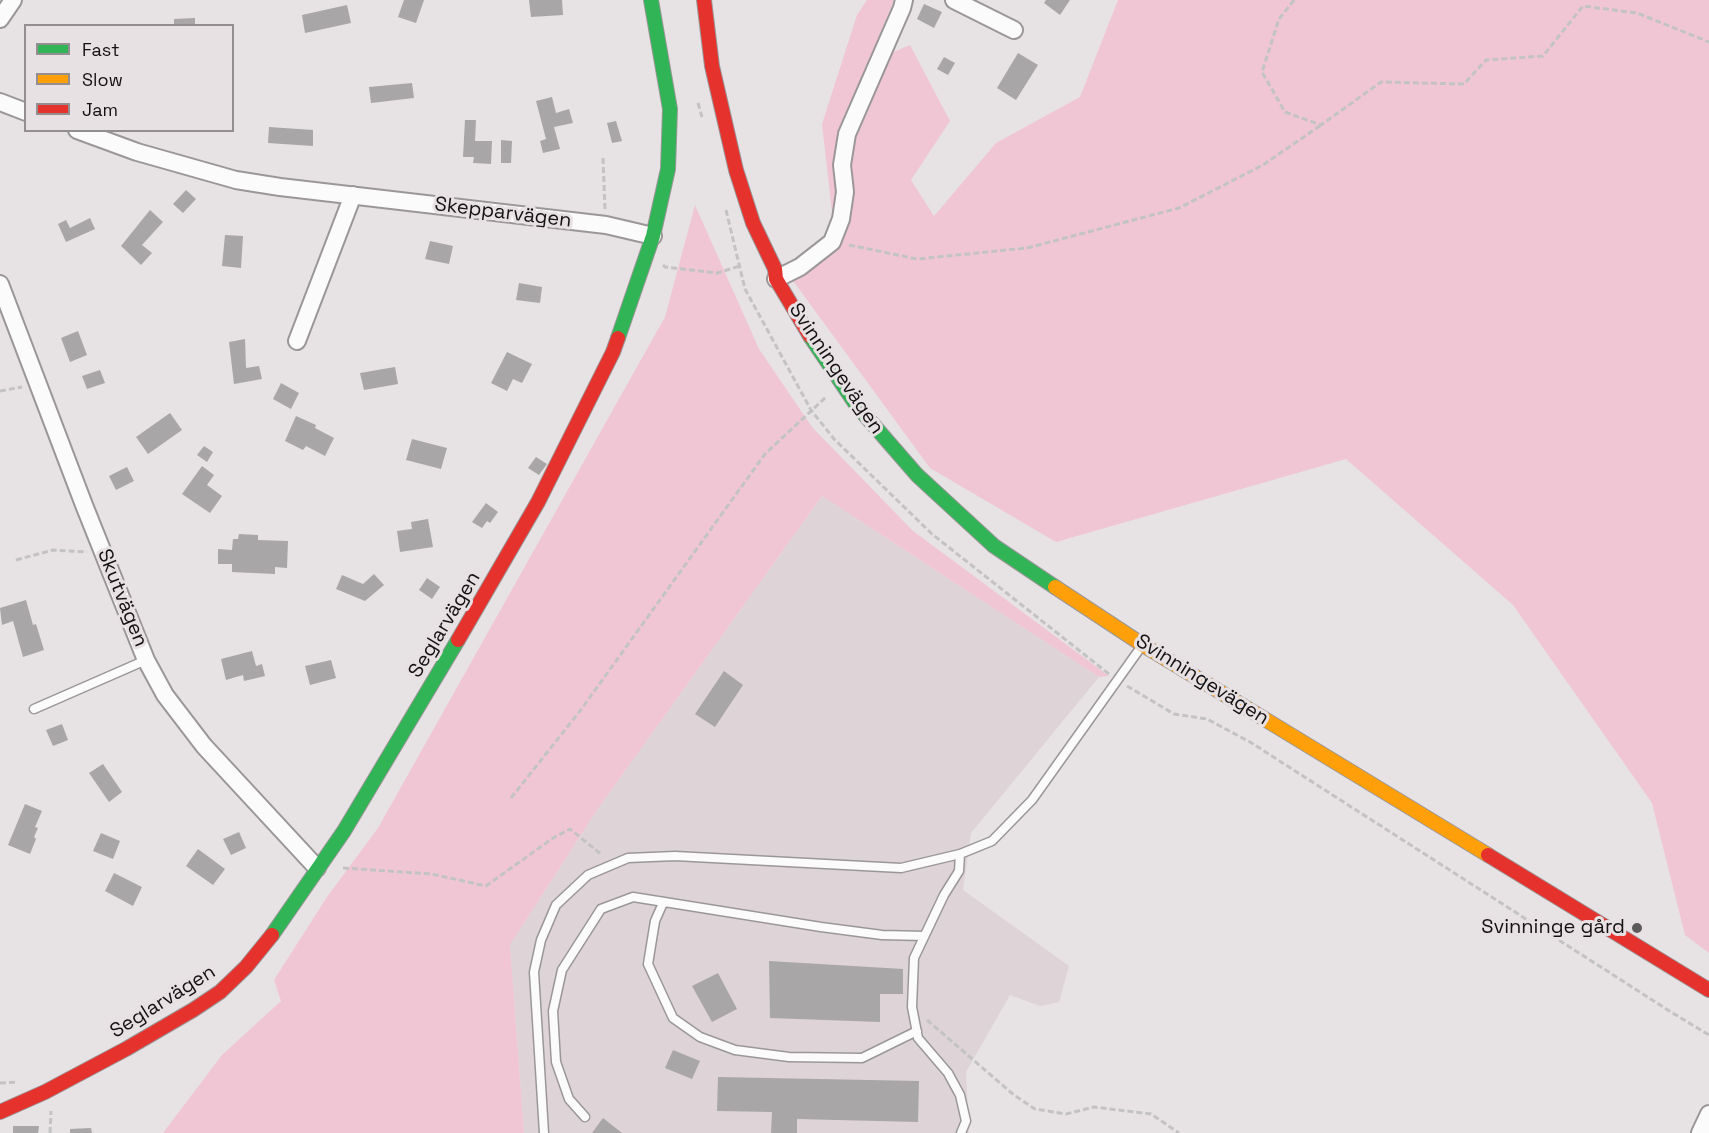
<!DOCTYPE html>
<meta charset="utf-8">
<style>
body{margin:0}
#map{position:relative;width:1709px;height:1133px;overflow:hidden;background:#e7e2e4;font-family:"Space Grotesk",sans-serif}
canvas{display:block}
.legend{position:absolute;left:24px;top:24px;width:210px;height:108px;box-sizing:border-box;background:#e8e1e3;border:2px solid #938e8f;margin:0;padding:8px 10px;list-style:none;font-size:18px;color:#131112}
.legend li{display:flex;align-items:center;gap:12px;height:30px}
.legend b{width:30px;border:2px solid #938e8f}
</style>
<div id="map">
<canvas width="1709" height="1133"></canvas>
<ul class="legend">
<li><b style="height:8px;background:#30b455"></b>Fast</li>
<li><b style="height:8px;background:#ff9f0a"></b>Slow</li>
<li><b style="height:8px;background:#e5322d"></b>Jam</li>
</ul>
</div>
<script>
const c = document.querySelector('canvas').getContext('2d');
c.lineJoin = 'round';
function paint(path, color) { c.fillStyle = color; c.fill(path, 'evenodd'); }
const shape = rows => new Path2D(rows.map(r => 'M' + r).join(''));
function strokePath(path, color, width, dash) { c.strokeStyle = color; c.lineWidth = width; c.lineCap = dash ? 'butt' : 'round'; c.setLineDash(dash || []); c.stroke(path); }
function label(font, color, halo, rows, align = 'center') {
  c.font = font + ' "Space Grotesk",sans-serif'; c.lineWidth = 6; c.setLineDash([]); c.textBaseline = 'middle'; c.strokeStyle = halo; c.fillStyle = color; for (const [text, x, y, turn = 0] of rows) {
    c.save(); c.translate(x, y); c.rotate((+turn || 0) * Math.PI / 180); c.textAlign = isNaN(turn) ? turn : align; if (halo) c.strokeText(text, 0, 0); c.fillText(text, 0, 0); c.restore();
  }
}
paint(shape([
 [822,496,1099,677,971,833,963,890,1069,966,1059,1002,1040,1006,1010,995,966,1072,969,1133,524,1133,510,945,595,813]
]), '#ded3d6');
paint(shape([
 [867,0,894,0,868,63,910,45,950,121,911,180,934,216,996,143,1080,97,1118,0,1709,0,1709,953,1685,935,1652,803,1513,605,1346,459,1056,542,930,468,791,278,834,230,822,124,857,15],
 [695,205,759,349,812,427,913,531,1109,676,1099,677,822,496,595,813,510,945,524,1133,163,1133,222,1055,281,1001,274,980,327,897,378,828,665,317]
]), '#f0c6d5');
paint(shape([
 [404,0,424,0,416,23,398,17],
 [529,0,562,0,563,15,531,17],
 [1046,0,1070,0,1060,15,1044,3],
 [924,4,942,12,934,28,917,19],
 [347,5,351,23,305,33,302,15],
 [195,18,195,26,174,26,174,19],
 [1018,53,1038,65,1016,100,997,88],
 [944,57,955,63,948,75,937,69],
 [412,83,414,98,371,103,369,87],
 [552,97,556,113,569,109,573,123,554,127,560,149,543,153,540,141,546,139,536,101],
 [465,120,476,120,475,141,492,141,491,164,473,163,474,157,463,157],
 [616,121,622,141,612,143,607,123],
 [269,127,313,130,313,146,268,143],
 [501,140,512,141,511,163,501,163],
 [186,190,196,199,183,213,173,204],
 [150,210,163,222,142,245,152,253,141,265,121,246],
 [90,218,95,229,66,242,58,224,66,220,70,228],
 [225,235,243,236,241,268,222,266],
 [430,241,453,246,449,264,425,259],
 [519,283,542,287,540,303,516,300],
 [78,331,87,355,70,362,61,338],
 [245,339,246,368,259,366,262,379,234,384,229,342],
 [507,352,532,364,522,383,513,379,507,391,491,383],
 [395,367,398,384,364,390,360,373],
 [100,370,105,383,87,389,82,376],
 [281,383,299,393,291,409,273,399],
 [170,413,182,430,148,454,136,437],
 [296,416,316,425,315,428,334,438,325,456,306,446,303,450,285,441],
 [412,439,447,448,441,469,406,460],
 [204,446,213,452,207,462,197,455],
 [536,457,547,464,539,475,528,468],
 [202,466,214,475,207,485,222,496,210,513,182,494],
 [127,467,134,481,116,490,109,476],
 [486,503,498,512,490,523,487,521,482,528,472,522],
 [428,519,433,547,400,552,397,531,412,529,411,522],
 [239,534,258,535,258,540,288,541,287,568,275,567,275,574,232,572,232,564,218,564,218,549,232,550,233,539,238,539],
 [374,574,384,585,365,601,336,589,342,575,363,584],
 [427,578,440,587,432,599,419,590],
 [26,600,33,625,36,624,44,650,23,657,13,621,2,625,0,608],
 [252,651,256,666,262,664,265,676,244,681,243,675,226,680,221,659],
 [331,660,336,678,310,685,305,666],
 [724,671,743,685,715,727,695,714],
 [62,724,68,740,53,746,46,730],
 [103,764,122,792,109,802,89,773],
 [25,804,42,811,35,827,38,828,34,837,36,839,30,854,8,845],
 [239,832,246,848,231,855,223,839],
 [101,833,120,841,113,859,93,851],
 [198,849,225,869,213,885,186,866],
 [114,873,142,887,133,906,105,891],
 [769,961,903,969,903,994,880,994,880,1022,770,1018],
 [718,973,737,1009,712,1022,692,986],
 [673,1050,700,1061,692,1079,665,1068],
 [718,1077,919,1081,918,1122,797,1119,797,1133,771,1133,772,1112,717,1111],
 [603,1118,622,1133,592,1133],
 [13,1126,39,1126,38,1133,13,1133],
 [91,1128,92,1133,70,1133,70,1129]
]), '#a9a6a7');
const lane = shape([
 [34,709,146,660],
 [960,854,959,871,944,895,914,958,912,1007,918,1038,948,1073,960,1095,966,1121,961,1133],
 [663,903,655,921,648,964,673,1018,700,1037,735,1050,789,1057,862,1058,917,1031],
 [585,1117,569,1099,556,1062,553,1011,562,970,601,909,633,897,821,927,882,935,924,936],
 [544,1133,534,972,541,940,556,905,588,875,628,858,675,856,901,868,960,854,992,841,1032,800,1141,647]
]);
const street = shape([
 [954,0,1014,30],
 [0,19,13,0],
 [0,102,26,112],
 [77,130,137,152,236,180,280,187,606,225,653,236],
 [776,279,800,267,832,242,841,219,845,192,842,165,847,134,902,8,904,0],
 [0,284,84,505,146,660,165,695,204,746,317,868],
 [297,341,353,195],
 [1700,1133,1709,1114]
]);
const fast = shape([
 [810,336,857,406,917,475,994,546,1055,587],
 [618,338,653,236,668,169,670,109,651,0],
 [272,935,344,831,458,640]
]);
const slow = shape([
 [1055,587,1143,645,1488,855]
]);
const jam = shape([
 [704,0,712,66,736,170,753,223,775,269,776,279,810,336],
 [458,640,538,502,613,352,618,338],
 [1488,855,1709,990],
 [0,1112,45,1092,126,1049,193,1010,220,992,246,967,272,935]
]);
strokePath(lane, '#9b9799', 11);
strokePath(street, '#9b9799', 20);
strokePath(fast, '#9b9799', 16);
strokePath(slow, '#9b9799', 16);
strokePath(jam, '#9b9799', 16);
strokePath(shape([
 [1294,0,1279,19,1262,72,1285,112,1321,125,1381,82,1464,84,1486,60,1543,56,1583,6,1637,13,1709,42],
 [698,103,702,117],
 [603,158,605,210],
 [726,210,745,289,811,410,834,439,932,534,1109,674],
 [849,245,917,259,1027,248,1179,208,1263,165,1321,125],
 [663,265,665,267,717,273,740,266],
 [0,391,22,387],
 [16,560,53,550,87,552],
 [1127,686,1174,714,1207,719,1250,742,1671,1012,1709,1035],
 [511,798,580,711,765,454,826,397],
 [343,868,432,874,486,886,553,838,570,829,602,855],
 [927,1020,1014,1095,1035,1109,1066,1114,1094,1107,1151,1114,1179,1133],
 [0,1083,18,1082],
 [50,1133,51,1111]
]), '#c4c3c3', 3, [6, 3]);
strokePath(lane, '#fbfbfb', 8);
strokePath(street, '#fbfbfb', 16);
strokePath(fast, '#30b455', 14);
strokePath(slow, '#ff9f0a', 14);
strokePath(jam, '#e5322d', 14);
for (const [x, y, r, color] of [
 [1637,928,6,"#5d5a5c"]
]) { const dot = new Path2D(); dot.arc(x, y, r, 0, 2 * Math.PI); c.fillStyle = color; c.fill(dot); strokePath(dot, '#e8e1e3', 2); }
label('20px', '#131112', '#e8e1e3', [
 ["Skepparvägen",503,213,7],
 ["Svinningevägen",836,369,56],
 ["Skutvägen",122,598,68],
 ["Seglarvägen",445,625,-59],
 ["Svinningevägen",1202,680,32],
 ["Seglarvägen",163,1002,-32]
]);
label('20px', '#131112', '#e8e1e3', [
 ["Svinninge gård",1625,928]
], 'right');
</script>
